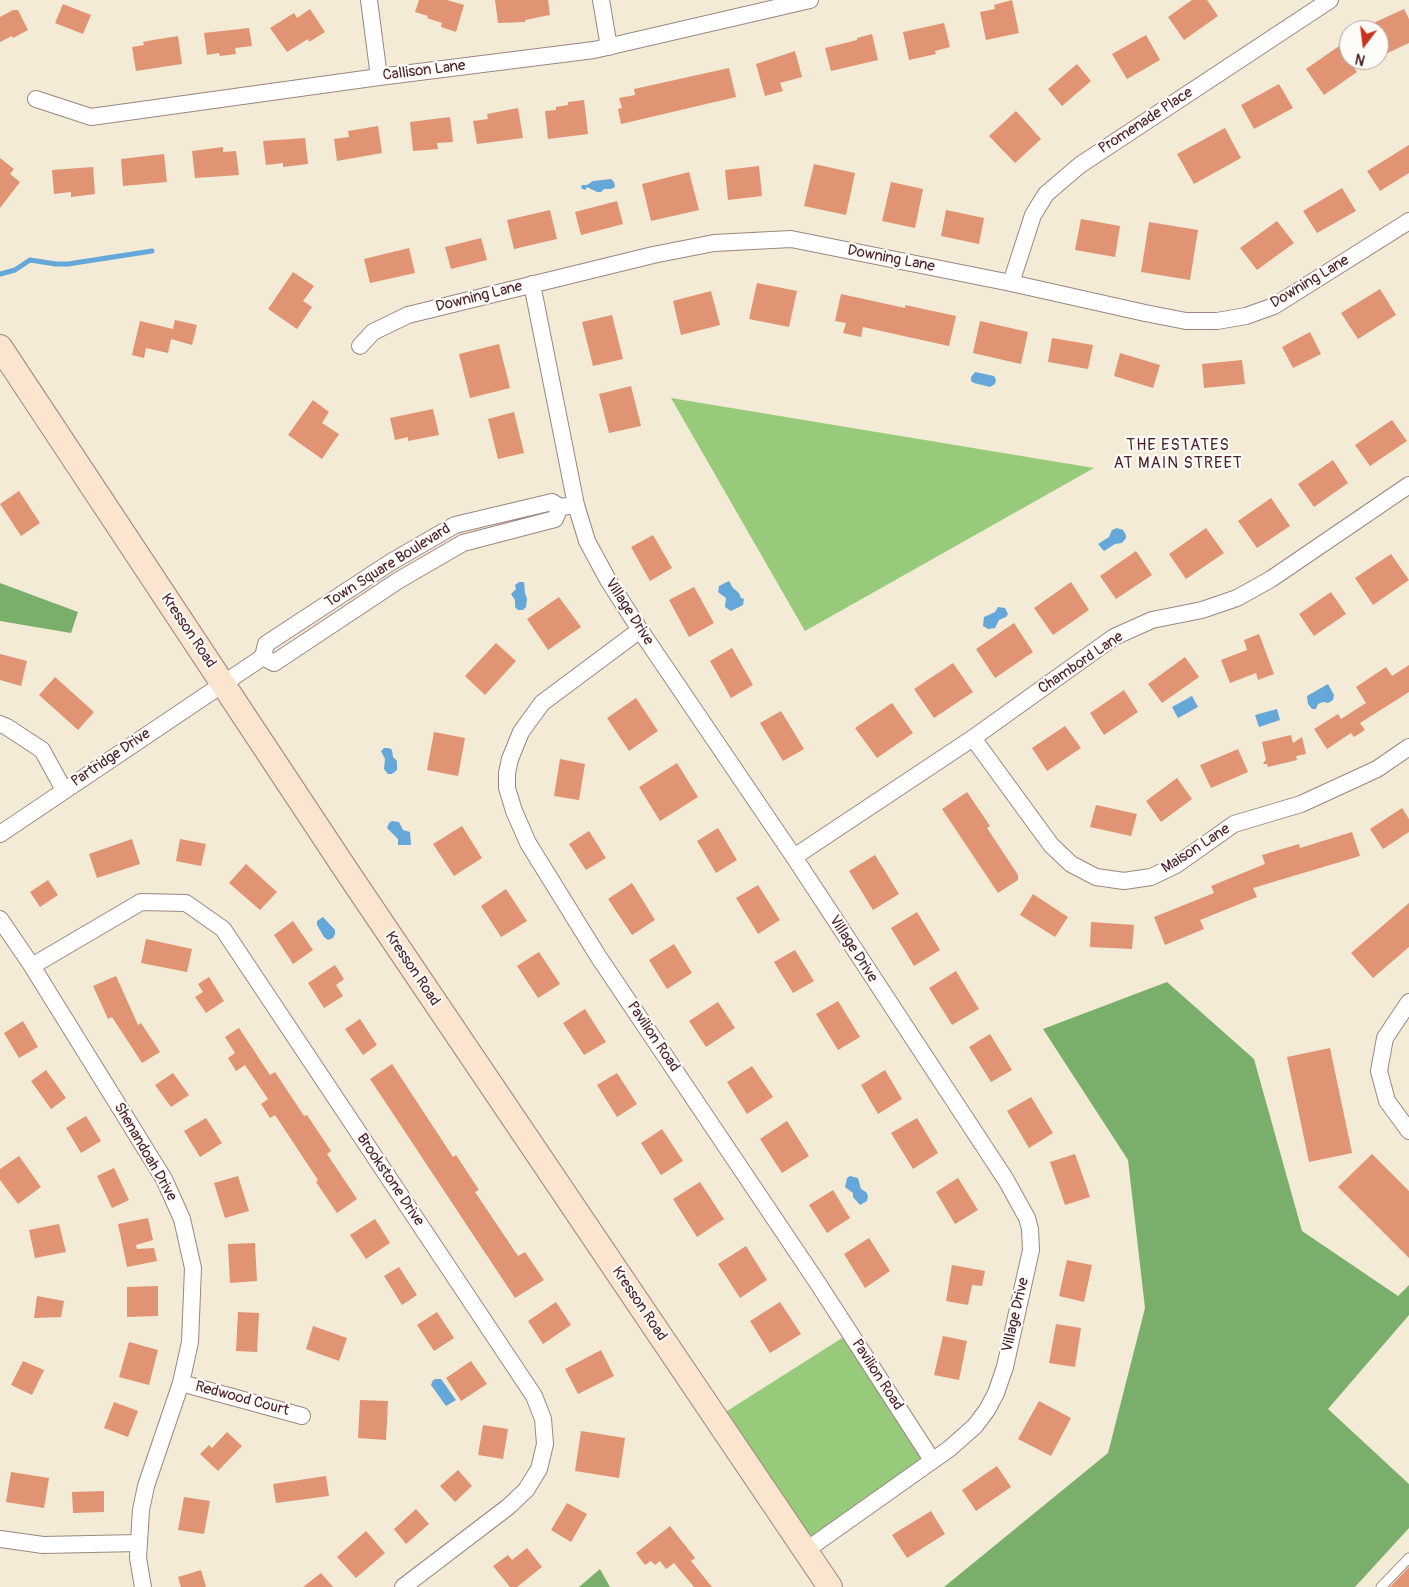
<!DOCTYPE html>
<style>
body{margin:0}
#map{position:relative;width:1409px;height:1587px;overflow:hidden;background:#f3ebd5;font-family:Pangolin,sans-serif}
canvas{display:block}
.north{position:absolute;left:1339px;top:20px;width:50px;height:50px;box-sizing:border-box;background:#fdfcf7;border:1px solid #b5a4a5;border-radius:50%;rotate:195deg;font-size:14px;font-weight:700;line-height:20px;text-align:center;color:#4a1f2b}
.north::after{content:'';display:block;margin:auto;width:18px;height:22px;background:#c8321e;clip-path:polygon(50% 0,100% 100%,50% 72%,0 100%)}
</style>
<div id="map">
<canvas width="1409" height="1587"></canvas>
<div class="north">N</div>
</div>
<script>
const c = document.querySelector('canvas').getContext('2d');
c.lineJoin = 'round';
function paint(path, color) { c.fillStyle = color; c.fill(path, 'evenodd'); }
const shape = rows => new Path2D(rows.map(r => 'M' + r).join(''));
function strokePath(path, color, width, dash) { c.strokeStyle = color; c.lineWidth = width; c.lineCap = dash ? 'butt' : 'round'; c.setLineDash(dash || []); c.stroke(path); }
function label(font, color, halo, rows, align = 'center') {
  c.font = font + ' Pangolin,sans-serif'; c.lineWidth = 4.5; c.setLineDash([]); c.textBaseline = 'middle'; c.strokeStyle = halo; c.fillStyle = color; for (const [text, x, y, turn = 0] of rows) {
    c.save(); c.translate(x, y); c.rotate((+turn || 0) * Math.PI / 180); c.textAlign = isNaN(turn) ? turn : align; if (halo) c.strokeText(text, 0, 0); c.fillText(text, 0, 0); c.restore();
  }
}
paint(shape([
 [671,398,1094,468,805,631],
 [850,1333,932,1460,805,1551,716,1418]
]), '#97cb7b');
paint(shape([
 [0,583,78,612,71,633,0,621],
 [1167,982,1254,1059,1302,1231,1398,1296,1409,1285,1409,1315,1328,1409,1409,1484,1409,1528,1355,1587,944,1587,1108,1453,1145,1308,1128,1160,1043,1029],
 [600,1569,610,1587,579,1587]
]), '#79af6b');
paint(shape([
 [611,179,614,182,615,187,611,189,604,189,601,192,597,192,587,187,585,190,581,188,582,185,587,185,593,181],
 [975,372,994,376,996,380,995,384,990,387,974,383,971,381,971,377],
 [1117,528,1123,530,1126,535,1126,538,1122,543,1115,544,1104,551,1098,544,1109,537,1112,530],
 [729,581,733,588,739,593,741,598,744,599,743,605,731,611,725,607,726,598,718,592,719,586],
 [519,582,524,582,525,593,527,599,526,607,523,610,518,610,515,607,515,600,511,594,516,589,515,585],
 [998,607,1005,608,1008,614,1006,617,999,620,995,628,988,629,983,626,984,617,995,612],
 [1328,684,1334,695,1333,700,1328,703,1323,702,1318,704,1316,709,1312,709,1308,704,1307,696],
 [1192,696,1198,707,1178,718,1172,707],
 [1277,709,1280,720,1259,727,1255,715],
 [384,748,389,748,392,750,393,757,397,761,397,770,392,774,388,774,384,769,385,759,381,751],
 [392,821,399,822,403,830,410,832,411,845,398,845,398,839,387,828,389,823],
 [323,917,335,930,335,934,333,938,328,940,324,937,317,925,317,921],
 [850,1176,858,1178,861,1189,866,1192,868,1196,867,1201,860,1205,853,1197,853,1193,845,1187,847,1178],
 [436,1379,441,1379,456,1400,446,1406,431,1385,433,1380]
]), '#64a7d8');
strokePath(shape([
 [0,274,15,270,30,260,56,264,68,264,152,251]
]), '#64a7d8', 5);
paint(shape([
 [419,0,447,0,464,5,456,32,441,27,442,23,427,18,428,16,415,12],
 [495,0,548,0,550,15,525,20,525,22,498,23],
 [1012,0,1019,33,986,40,980,12,995,9,994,5],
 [1192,0,1207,0,1218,16,1184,40,1168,17],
 [63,4,91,15,83,34,55,23],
 [310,9,325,32,309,42,308,39,287,52,270,28,294,13,297,18],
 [1404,9,1409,19,1409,43,1379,57,1379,30,1358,30],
 [13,10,18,10,28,30,13,38,12,36,0,42,0,17],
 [944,23,950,47,935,51,936,54,909,60,903,32],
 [249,28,252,46,235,48,236,54,220,56,219,53,207,55,204,33],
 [872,34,878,60,831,71,825,48,857,40,857,38],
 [1146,35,1160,60,1127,79,1112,54],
 [178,36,182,64,136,71,132,47,144,45,143,42,153,40],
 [1339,46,1357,72,1324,95,1306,69],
 [795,51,802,77,780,83,783,91,765,96,756,64],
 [1077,64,1091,81,1062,106,1048,89],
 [729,68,736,97,621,124,618,109,622,108,619,98,635,95,634,89],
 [1279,84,1293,108,1254,129,1241,105],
 [584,100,588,134,548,139,545,111,556,110,556,107,568,105,568,102],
 [518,108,523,138,477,144,473,121,488,119,487,114],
 [1016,111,1041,139,1015,163,989,136],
 [450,117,453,142,437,143,438,149,413,151,410,122],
 [378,126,382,153,337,161,334,139,349,137,348,131],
 [1225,128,1241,158,1194,184,1177,154],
 [305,138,308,164,283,167,283,163,266,165,263,141],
 [1409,145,1409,173,1380,191,1367,171],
 [223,147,223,152,236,151,239,175,195,178,192,151],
 [164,154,167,182,123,186,121,159],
 [0,158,14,169,10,174,20,182,0,208],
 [814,164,855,173,846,215,804,206],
 [759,166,762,196,728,200,725,170],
 [93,167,95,194,71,197,71,192,54,194,52,170],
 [689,172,699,210,651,221,642,184],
 [891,182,923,189,915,228,882,221],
 [1342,188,1356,211,1317,233,1303,211],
 [617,201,623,224,581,235,575,212],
 [550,210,557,239,514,249,507,220],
 [946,210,984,218,979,244,941,236],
 [1081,219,1120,226,1115,257,1075,250],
 [1277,221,1294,243,1257,270,1240,248],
 [1149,222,1198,230,1190,280,1141,272],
 [481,238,487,260,451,269,445,247],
 [409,248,415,273,370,283,364,259],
 [293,272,314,286,303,301,312,307,297,329,268,309],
 [757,283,797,291,789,327,749,319],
 [1380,289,1396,315,1358,339,1341,313],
 [711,291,720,325,681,335,673,301],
 [841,294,905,308,905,305,956,316,949,346,863,327,861,337,843,333,846,323,835,321],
 [612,315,623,359,593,366,582,322],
 [175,320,197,325,192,345,171,339,168,353,146,348,144,358,132,355,140,321,173,329],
 [980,321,1028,332,1021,364,973,353],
 [1310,332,1321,354,1293,368,1282,347],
 [1052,338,1093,345,1088,369,1048,362],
 [499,344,510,388,470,398,459,354],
 [1120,353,1160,365,1153,388,1114,376],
 [1242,360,1245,384,1204,388,1202,364],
 [631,386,641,426,609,433,599,394],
 [313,400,329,412,322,423,339,434,322,459,288,435],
 [433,409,439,435,408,441,408,437,395,440,390,418],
 [514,412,524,453,498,459,488,419],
 [1392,420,1407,441,1370,466,1355,445],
 [1333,460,1348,483,1314,507,1298,484],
 [19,491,40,523,21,536,0,504],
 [1271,498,1290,526,1257,548,1238,521],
 [1206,528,1224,553,1186,579,1169,554],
 [653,535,672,568,650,581,631,547],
 [1136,551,1152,575,1116,599,1100,576],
 [1391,554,1409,580,1373,605,1355,578],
 [1071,582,1089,610,1053,635,1034,608],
 [694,587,714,623,689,637,669,600],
 [1331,592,1346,614,1314,636,1299,614],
 [559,597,581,627,548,650,527,619],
 [1014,623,1033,652,995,678,976,649],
 [1259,634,1274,674,1258,680,1256,673,1230,683,1221,660,1247,650,1244,640],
 [496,643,516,661,485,695,465,676],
 [732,648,753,685,731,698,710,661],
 [0,654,27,661,21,686,0,680],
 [1185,657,1199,677,1162,703,1148,684],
 [953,663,973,692,934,718,914,689],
 [1409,665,1409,692,1360,723,1365,730,1354,737,1351,733,1327,749,1314,729,1338,714,1341,719,1366,703,1356,687,1386,667,1392,676],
 [55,677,94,712,78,730,39,695],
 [1124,690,1138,712,1104,735,1090,713],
 [636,698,658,731,629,751,607,718],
 [892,703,913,733,877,758,855,728],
 [781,711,804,749,783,761,760,723],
 [1065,726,1081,748,1047,771,1032,748],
 [434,732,465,738,458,776,427,770],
 [1291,735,1293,743,1302,737,1306,754,1296,756,1297,760,1268,767,1267,764,1264,764,1263,763,1266,760,1262,742],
 [1238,749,1248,772,1211,788,1200,765],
 [560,759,585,764,579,800,554,796],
 [677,763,698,797,660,821,639,787],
 [1177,778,1192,799,1161,822,1146,801],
 [967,792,990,826,987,828,1018,875,1018,880,998,893,942,809],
 [1096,805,1137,814,1131,836,1090,827],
 [1402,808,1409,819,1409,832,1383,849,1370,829],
 [462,826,482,858,454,876,433,844],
 [718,828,737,860,716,873,697,841],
 [589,831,606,858,586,870,569,844],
 [1352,832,1360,856,1253,888,1257,897,1200,920,1204,929,1165,945,1154,917,1214,893,1211,886,1265,864,1262,855,1299,844,1300,848],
 [132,839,140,864,97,878,89,854],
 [180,839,206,844,201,866,176,861],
 [875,855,899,894,873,910,849,871],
 [246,864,277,892,260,910,229,883],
 [48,880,58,895,40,907,30,892],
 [632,883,655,920,632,935,608,899],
 [758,885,780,920,758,934,736,898],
 [506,889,527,921,501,937,481,906],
 [1033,894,1068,917,1055,937,1020,915],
 [1409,903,1409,947,1373,978,1351,953],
 [917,912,940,950,914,966,891,928],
 [293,921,313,950,293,964,274,935],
 [1091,922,1134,925,1132,949,1090,947],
 [146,939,192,949,187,972,141,963],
 [674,944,692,973,667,989,649,960],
 [795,950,814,981,793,993,774,962],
 [539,952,560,984,538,998,517,966],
 [335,965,344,979,336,985,343,996,324,1008,308,983],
 [956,971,979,1009,952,1025,929,988],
 [116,976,138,1025,141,1023,160,1052,142,1063,112,1017,108,1019,93,986],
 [209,977,224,1001,206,1013,195,997,203,992,198,984],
 [838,1001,860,1037,838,1050,816,1014],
 [718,1002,735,1028,706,1047,689,1021],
 [585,1009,606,1042,584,1055,563,1023],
 [360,1019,377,1045,363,1055,345,1029],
 [23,1021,38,1047,19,1058,4,1033],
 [239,1028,270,1075,275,1072,304,1116,307,1115,331,1151,327,1154,357,1199,337,1213,316,1182,318,1180,275,1115,270,1118,261,1104,268,1099,245,1065,236,1071,228,1058,235,1053,225,1037],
 [990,1034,1012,1070,991,1082,969,1047],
 [1330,1048,1352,1153,1309,1162,1287,1057],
 [392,1064,453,1157,456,1155,479,1190,475,1192,518,1256,525,1252,544,1280,515,1298,370,1079],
 [752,1066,773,1097,747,1114,727,1082],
 [46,1070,66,1098,51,1109,31,1081],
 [885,1070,902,1099,878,1114,861,1085],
 [173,1073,189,1095,171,1107,155,1085],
 [617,1073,637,1104,617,1117,597,1085],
 [1031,1097,1053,1133,1029,1148,1007,1111],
 [86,1116,101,1141,81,1153,66,1128],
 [206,1118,222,1143,200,1157,184,1131],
 [917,1118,938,1153,913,1169,891,1133],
 [787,1121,809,1156,782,1173,760,1139],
 [662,1129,683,1161,661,1175,641,1143],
 [1075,1154,1090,1197,1065,1205,1050,1162],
 [1372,1154,1409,1191,1409,1258,1338,1187],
 [19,1156,41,1187,18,1204,0,1180,0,1169],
 [114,1168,129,1200,112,1208,97,1176],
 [238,1176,249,1211,225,1218,214,1183],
 [958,1178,978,1210,955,1224,936,1192],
 [700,1182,724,1219,697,1237,673,1199],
 [833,1190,850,1218,827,1233,809,1205],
 [148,1218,153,1240,136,1245,137,1249,154,1248,157,1261,127,1267,118,1224],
 [375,1219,390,1243,366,1259,350,1235],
 [59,1224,66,1252,35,1258,29,1230],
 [869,1238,890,1271,865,1288,844,1254],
 [255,1243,257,1281,230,1283,228,1244],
 [746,1246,767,1280,740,1298,718,1264],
 [1067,1260,1092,1265,1084,1302,1059,1296],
 [952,1265,985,1271,982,1286,972,1285,968,1305,946,1301],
 [399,1267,417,1295,402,1305,384,1276],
 [158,1286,158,1316,127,1317,127,1287],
 [37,1296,64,1301,61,1317,34,1318],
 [556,1302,571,1325,543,1344,528,1321],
 [780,1302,801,1334,770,1353,750,1321],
 [238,1312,259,1313,257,1352,236,1351],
 [437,1312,454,1338,434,1351,417,1325],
 [1056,1324,1081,1328,1075,1367,1049,1363],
 [313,1326,347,1338,339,1361,306,1349],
 [943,1336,967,1341,959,1380,934,1375],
 [129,1342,158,1350,149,1385,119,1377],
 [601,1350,614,1376,578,1394,565,1369],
 [23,1361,44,1370,32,1395,11,1385],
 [471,1361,487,1384,461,1401,446,1378],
 [360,1400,388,1401,386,1440,358,1438],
 [1039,1401,1071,1418,1051,1456,1018,1439],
 [114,1402,138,1411,128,1437,104,1428],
 [483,1425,508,1429,503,1459,478,1455],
 [581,1431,625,1438,619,1478,575,1471],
 [227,1432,242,1446,218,1471,200,1454,209,1445,212,1448],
 [997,1466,1011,1487,976,1511,962,1490],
 [458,1470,472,1486,455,1502,440,1486],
 [11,1472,49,1478,44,1508,6,1502],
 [326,1476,329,1496,276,1503,273,1484],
 [104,1491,104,1512,73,1513,72,1492],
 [184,1497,210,1501,204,1534,178,1530],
 [567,1503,587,1514,571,1542,551,1530],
 [416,1509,429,1524,406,1544,394,1529],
 [931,1511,945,1534,907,1558,892,1535],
 [670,1526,695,1558,691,1561,712,1587,694,1587,674,1563,666,1569,660,1561,655,1565,651,1561,645,1565,636,1553],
 [366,1531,385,1553,356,1578,337,1557],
 [527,1548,542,1567,517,1587,510,1587,493,1566,508,1555,512,1560],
 [1409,1567,1409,1587,1390,1587],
 [201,1570,206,1587,181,1587,178,1577],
 [321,1573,333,1587,303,1587]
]), '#e09473');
const service = shape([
 [1381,1587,1409,1558]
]);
const minor = shape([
 [369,0,379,77],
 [601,0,609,47],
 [36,99,91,117,379,77,594,50,810,0],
 [1011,283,1033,215,1046,194,1080,165,1330,0],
 [532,284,576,505,587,541,608,580,640,630,794,857,1006,1180,1027,1218,1030,1229,1031,1250,1005,1367,996,1393,987,1410,975,1426,949,1449,805,1551],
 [360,346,373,332,408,315,653,255,714,243,791,239,1011,283,1145,313,1186,321,1217,321,1246,316,1274,306,1409,221],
 [640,630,542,703,521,732,510,759,507,773,507,788,514,811,528,843,598,956,817,1282,932,1460],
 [263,657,274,663,399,580,463,543,555,519,560,507],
 [0,724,7,727,42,750,64,790],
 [973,738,1051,845,1071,864,1096,877,1124,881,1151,877,1176,865,1234,824,1301,804,1377,769,1409,747],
 [0,834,263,657,266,644,391,562,455,525,552,502,560,507,576,505],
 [794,857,973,738,1114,637,1152,620,1202,610,1237,598,1271,579,1409,485],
 [0,919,32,966,164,1179,182,1219,193,1268,190,1342,181,1383,146,1486,141,1510,138,1558,143,1587],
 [32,966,141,902,186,903,223,929,534,1396,543,1419,545,1444,539,1469,526,1490,508,1507,403,1587],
 [1409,1002,1385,1038,1379,1071,1387,1101,1409,1131],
 [181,1383,302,1416],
 [0,1539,43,1545,138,1543]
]);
const secondary = shape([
 [0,347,348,873,830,1587]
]);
strokePath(service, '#9e8580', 11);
strokePath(minor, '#9e8580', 18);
strokePath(secondary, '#9e8580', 26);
strokePath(service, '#fff', 9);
strokePath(minor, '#fff', 16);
strokePath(secondary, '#fbe5cf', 24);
label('15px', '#4a1f2b', '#fdfcf7', [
 ["Callison Lane",424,71,-7],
 ["Promenade Place",1146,121,-33],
 ["Downing Lane",891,259,11],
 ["Downing Lane",1310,282,-31],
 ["Downing Lane",479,297,-14],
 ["Town Square Boulevard",388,566,-32],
 ["Village Drive",629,612,57],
 ["Kresson Road",188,631,56],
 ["Chambord Lane",1081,663,-34],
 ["Partridge Drive",111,758,-34],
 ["Maison Lane",1196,849,-33],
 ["Village Drive",853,949,57],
 ["Kresson Road",412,969,56],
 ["Pavilion Road",653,1037,56],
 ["Shenandoah Drive",145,1152,60],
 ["Brookstone Drive",390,1180,56],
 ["Kresson Road",639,1304,56],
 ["Village Drive",1016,1315,-77],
 ["Pavilion Road",877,1375,57],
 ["Redwood Court",242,1399,15]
]);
c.letterSpacing = '1px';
label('16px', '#4a1f2b', '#fdfcf7', [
 ["THE ESTATES",1178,446],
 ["AT MAIN STREET",1178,464]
]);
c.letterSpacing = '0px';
</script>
